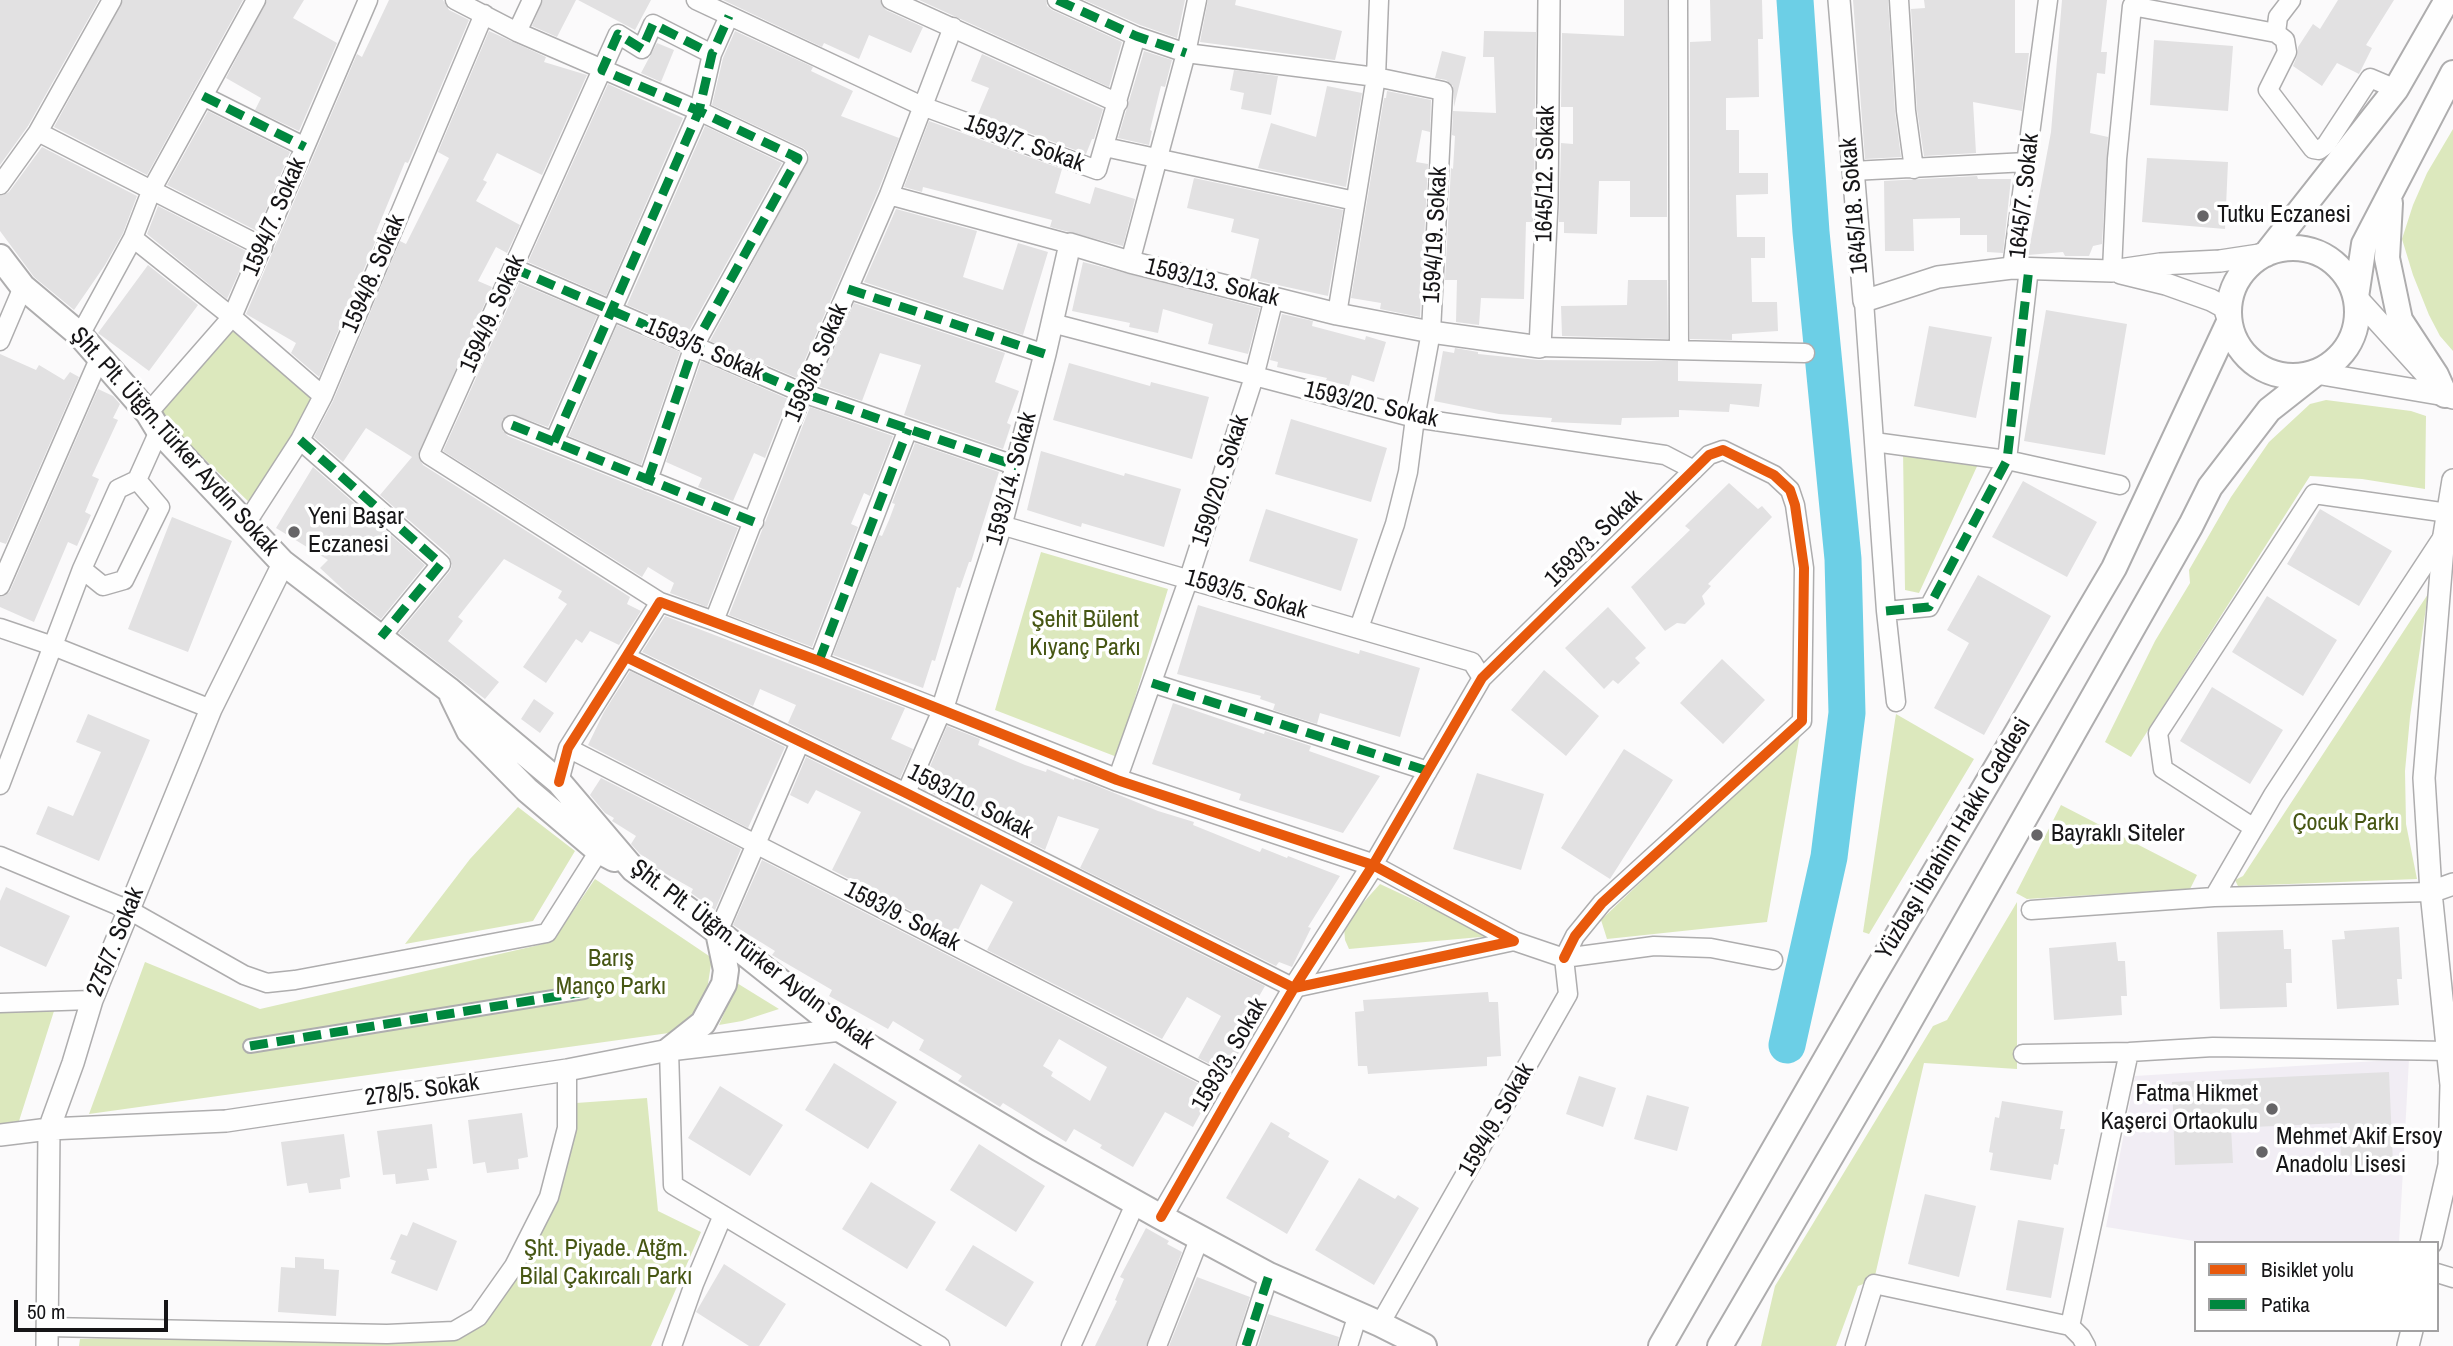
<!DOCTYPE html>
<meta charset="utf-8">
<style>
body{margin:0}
#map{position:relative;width:2453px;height:1346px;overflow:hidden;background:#fbfafb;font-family:"Archivo Narrow",sans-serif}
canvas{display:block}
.legend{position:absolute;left:2194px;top:1241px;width:245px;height:91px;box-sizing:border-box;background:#fff;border:2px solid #a2a1a2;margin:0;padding:9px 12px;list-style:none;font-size:21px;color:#161517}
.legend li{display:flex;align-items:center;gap:14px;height:35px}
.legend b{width:35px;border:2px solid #a2a1a2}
.scale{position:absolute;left:14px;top:1300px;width:154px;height:32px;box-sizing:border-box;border:4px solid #161517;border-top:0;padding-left:9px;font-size:21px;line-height:24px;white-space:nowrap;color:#161517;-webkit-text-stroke:5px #fff;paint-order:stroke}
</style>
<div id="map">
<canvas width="2453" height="1346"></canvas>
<ul class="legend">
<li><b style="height:9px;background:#e8590c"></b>Bisiklet yolu</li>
<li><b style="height:9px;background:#00873e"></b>Patika</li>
</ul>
<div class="scale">50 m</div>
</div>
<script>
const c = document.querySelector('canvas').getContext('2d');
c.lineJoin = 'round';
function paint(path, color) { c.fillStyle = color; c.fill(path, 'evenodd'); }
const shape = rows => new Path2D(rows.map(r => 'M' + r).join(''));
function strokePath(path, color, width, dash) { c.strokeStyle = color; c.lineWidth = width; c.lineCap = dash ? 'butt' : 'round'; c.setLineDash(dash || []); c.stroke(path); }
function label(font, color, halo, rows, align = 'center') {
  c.font = font + ' "Archivo Narrow",sans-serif'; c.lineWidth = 7; c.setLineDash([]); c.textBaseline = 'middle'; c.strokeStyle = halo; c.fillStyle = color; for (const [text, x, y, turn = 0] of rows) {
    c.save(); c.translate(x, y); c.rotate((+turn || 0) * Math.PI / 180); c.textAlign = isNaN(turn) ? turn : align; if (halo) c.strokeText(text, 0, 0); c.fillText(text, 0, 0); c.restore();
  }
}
paint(shape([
 [2409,1059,2399,1243,2206,1243,2106,1227,2135,1076]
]), '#f1edf4');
paint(shape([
 [2453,129,2453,351,2440,336,2429,315,2413,275,2402,239,2413,205,2427,173],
 [234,328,317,398,251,504,156,412],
 [2326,400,2411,411,2426,416,2425,489,2362,479,2310,476,2131,757,2105,742,2155,641,2190,583,2189,570,2231,497,2269,442,2310,404],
 [1903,450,1979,462,1919,593,1905,590],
 [1041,552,1168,589,1117,757,995,710],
 [2428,594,2410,717,2405,771,2406,824,2417,879,2238,886,2235,880,2243,876],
 [1896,714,1974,759,1869,934,1863,932],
 [1800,734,1767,922,1607,939,1601,920,1791,739],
 [2061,805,2197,875,2190,889,2027,899,2016,893],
 [518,807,575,851,533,921,405,944,470,859],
 [595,879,712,958,707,990,692,1019,676,1032,89,1114,145,962,260,1009,552,942],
 [1380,884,1491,936,1349,949,1345,940,1344,927,1353,914],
 [2017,902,2017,1069,1924,1063,1874,1280,1858,1286,1836,1346,1761,1346,1775,1286,1933,1026,1947,1020],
 [732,980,779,1009,742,1021,719,1025,730,1000],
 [54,1011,19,1121,0,1124,0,1013],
 [647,1098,658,1211,701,1232,651,1346,79,1346,80,1339,449,1331,484,1319,516,1278,540,1230,576,1103]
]), '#dce8bd');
strokePath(shape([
 [1787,1045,1829,857,1847,713,1843,559,1811,232,1795,0]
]), '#6ccfe6', 37);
paint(shape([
 [0,0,99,0,28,126,0,165],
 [123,0,243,0,147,175,54,127],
 [267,0,304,0,293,18,337,43,299,131,255,110,261,98,226,78],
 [389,0,443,0,449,10,469,20,417,143,408,163,405,162,376,232,379,233,319,377,291,353,296,343,246,314,357,54,362,57],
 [543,0,576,0,557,37,532,26],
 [578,0,651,0,635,30],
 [723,0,880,0,886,10,923,27,911,53,869,35,859,59,824,43,822,47],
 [919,0,1046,0,1047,6,1052,10,1122,42,1109,87],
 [1084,0,1185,0,1177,38,1140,25],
 [1208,0,1236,0,1235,5,1342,31,1335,60,1200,42],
 [1624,0,1667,0,1667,217,1630,217,1630,181,1599,181,1597,234,1564,233,1564,222,1559,222,1561,143,1573,144,1573,107,1561,107,1562,33,1624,36],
 [1710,0,1762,0,1763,39,1758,39,1759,97,1726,98,1726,130,1739,130,1739,173,1768,173,1768,194,1736,195,1737,237,1765,237,1765,258,1751,258,1752,302,1777,302,1778,331,1732,334,1732,340,1690,339,1690,42,1711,41],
 [1853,0,1888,0,1895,112,1901,157,1865,159],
 [1924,0,2015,0,2015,53,2029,53,2022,111,1973,102,1976,153,1924,156,1917,110,1911,9,1925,8],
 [2062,0,2107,0,2101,52,2107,52,2105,74,2097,73,2090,133,2108,137,2102,244,2093,246,2089,256,2065,256,2063,252,2028,255,2051,132],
 [2338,0,2394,0,2366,45,2372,48,2359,74,2337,63,2322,86,2293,66,2297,56,2298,47,2313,24,2320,29],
 [489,31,546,57,544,62,587,75,542,175,497,153,483,180,487,182,476,201,520,225,507,253,496,247,478,281,492,287,418,456,423,465,630,597,627,604,641,611,619,645,590,631,582,643,576,639,546,683,523,667,567,604,558,598,562,591,504,559,458,617,463,621,448,641,499,682,485,699,399,633,450,571,452,565,449,555,380,495,412,457,366,428,343,462,314,437,333,401,400,241,406,244,449,158,438,152],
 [735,31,813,67,811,71,853,91,841,116,899,138,878,191,797,378,710,341,809,158,808,152,803,148,712,105,723,58],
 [1484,31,1536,32,1534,203,1533,222,1526,222,1524,299,1481,298,1479,325,1456,322,1457,280,1445,280,1451,168,1453,169,1455,136,1452,135,1453,111,1496,113,1494,57,1483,57],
 [2154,40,2233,46,2228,111,2150,105],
 [657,43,674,50,661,82,641,73],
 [1144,51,1172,60,1165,87,1161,86,1150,130,1152,131,1149,145,1118,138],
 [1442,51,1466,57,1454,107,1453,86,1446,80,1435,78],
 [982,54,1103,109,1094,139,1092,139,1086,154,978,114,989,88,971,81],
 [1234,70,1278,76,1271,115,1241,109,1244,93,1230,90],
 [608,84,683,118,606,296,528,262],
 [1327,86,1362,93,1346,187,1258,168,1271,123,1316,137],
 [1387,91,1431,100,1430,132,1422,130,1416,162,1428,164,1420,317,1380,309,1381,303,1351,298,1384,98,1386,98],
 [208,111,290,152,257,231,167,185],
 [929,121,1062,169,1055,193,1090,204,1095,187,1135,199,1123,246,1050,227,1052,220,923,187,922,192,904,187],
 [705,126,782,163,689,331,627,305],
 [42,147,137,196,123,233,105,265,74,310,34,277,0,231,0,196,9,192],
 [2147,158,2228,162,2225,229,2142,222],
 [1977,176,1978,179,2011,179,2003,253,1987,252,1987,235,1960,235,1960,218,1913,219,1914,251,1885,251,1884,181],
 [1194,178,1343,210,1328,296,1250,279,1259,239,1231,232,1234,219,1187,208],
 [158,206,248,252,227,299,147,234],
 [896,209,977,231,963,277,1003,290,1018,243,1048,252,1023,335,864,282],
 [1083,262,1260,308,1248,354,1208,344,1213,324,1163,309,1158,333,1129,327,1130,323,1072,311],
 [148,265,198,305,149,371,98,333],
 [1628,280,1667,280,1668,339,1562,336,1561,306,1627,305],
 [519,283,597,316,548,427,511,414,502,420,503,431,508,436,738,528,707,607,670,593,674,583,648,567,642,577,443,451],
 [854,303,1005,353,995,382,1019,391,1007,423,1011,425,1003,449,904,415,921,365,880,353,862,401,818,386],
 [2046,310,2127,324,2105,455,2024,441],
 [1282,314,1313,321,1312,326,1365,340,1366,336,1386,342,1374,382,1352,375,1349,386,1326,380,1327,378,1277,367,1278,362,1270,360],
 [617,325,680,352,641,465,569,436],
 [1929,326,1992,337,1976,418,1914,406],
 [1455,348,1478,352,1478,354,1538,360,1678,361,1678,381,1762,384,1759,407,1730,404,1729,412,1679,410,1679,417,1622,418,1621,425,1551,422,1552,418,1499,414,1434,401,1443,351,1454,353],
 [0,354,36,370,39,365,64,380,70,372,79,377,6,544,0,542],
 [701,361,788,399,765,458,754,453,733,501,698,487,702,478,666,462],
 [1069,363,1150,386,1151,382,1209,397,1192,459,1053,420],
 [98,389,113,396,120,404,113,418,118,420,92,476,99,479,85,512,91,515,77,546,68,542,34,622,0,607,0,597,6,595,10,591],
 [810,407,893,436,870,496,864,493,851,524,858,527,812,647,729,615],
 [1291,419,1387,448,1371,502,1275,474],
 [915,443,999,472,971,562,969,562,960,588,957,587,935,661,932,660,923,688,833,655,879,535,882,536,889,520,895,504,892,503],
 [1041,451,1124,476,1125,473,1181,489,1164,547,1082,523,1081,527,1027,510],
 [313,467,425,565,381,619,348,594,320,568,328,560,276,528],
 [2023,481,2097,522,2067,577,1992,537],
 [1729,483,1758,509,1762,506,1772,517,1708,584,1711,586,1702,596,1705,604,1685,624,1677,623,1665,631,1631,587,1690,530,1685,526],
 [1266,509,1358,539,1341,591,1249,561],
 [2320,509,2392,551,2359,606,2287,564],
 [172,517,232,541,188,652,128,629],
 [1978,575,2051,616,1984,735,1934,708,1969,643,1947,630],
 [2267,596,2337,640,2303,696,2232,652],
 [1198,605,1359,654,1360,650,1420,668,1400,737,1320,713,1317,724,1273,710,1275,704,1260,699,1261,696,1177,674],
 [1608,607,1646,648,1635,658,1640,663,1618,684,1613,680,1604,689,1565,648],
 [665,616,905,708,891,739,913,749,900,778,788,723,796,705,760,689,753,706,642,652],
 [1722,659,1765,700,1723,744,1680,703],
 [1544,670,1599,716,1566,756,1511,710],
 [630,671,785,747,748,828,588,745,604,712],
 [2212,687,2283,730,2250,784,2180,741],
 [534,699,554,713,540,733,521,719],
 [1173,703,1264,734,1265,731,1311,746,1309,751,1380,776,1343,833,1239,800,1241,794,1152,764],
 [88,714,150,740,99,861,36,834,48,806,73,816,101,752,76,742],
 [947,726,980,739,978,745,1025,765,1046,772,1047,769,1074,780,1074,778,1090,783,1158,811,1194,822,1193,825,1260,852,1262,848,1287,858,1288,856,1340,876,1308,927,1311,928,1292,967,1279,962,1276,966,1080,868,1099,829,1058,816,1045,850,921,788],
 [1624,749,1673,780,1610,879,1561,848],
 [806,757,1265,986,1238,1033,1247,1038,1229,1070,1225,1068,1224,1071,1198,1058,1221,1016,1187,997,1162,1039,987,950,1013,902,981,884,956,934,832,870,861,812,816,790,808,804,790,795],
 [1477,773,1544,794,1521,870,1453,849],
 [601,778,741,849,715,910,691,893,693,889,661,871,654,866,656,864,640,854,631,844,636,836,612,821,614,818,605,813,590,795],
 [762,860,1213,1091,1193,1127,1165,1112,1133,1167,1100,1148,1102,1145,1074,1129,1066,1142,1003,1103,1000,1107,958,1081,962,1076,919,1050,924,1040,893,1021,888,1029,829,996,832,990,772,955,775,951,733,925],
 [1059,1039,1107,1067,1090,1101,1051,1076,1053,1072,1043,1066],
 [6,887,70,916,46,967,0,946,0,901],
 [2399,927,2402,979,2397,979,2399,1005,2337,1009,2332,940,2345,939,2344,931],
 [2283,930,2284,949,2291,949,2292,983,2286,983,2287,1007,2220,1009,2217,932],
 [2116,942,2118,961,2125,961,2127,996,2121,996,2122,1015,2054,1020,2049,948],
 [1488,992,1489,1002,1498,1002,1501,1056,1487,1057,1487,1066,1368,1074,1367,1066,1358,1066,1355,1012,1364,1011,1363,1000],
 [834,1063,897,1102,868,1149,805,1110],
 [2389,1072,2393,1164,2341,1166,2340,1123,2231,1128,2233,1163,2175,1165,2172,1082],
 [1579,1076,1616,1088,1603,1127,1566,1114],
 [720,1086,783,1125,750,1176,688,1138],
 [1647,1095,1689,1107,1677,1151,1634,1139],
 [2002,1101,2063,1111,2060,1129,2065,1129,2058,1165,2054,1164,2051,1180,1990,1170,1993,1153,1989,1152,1995,1117,1999,1118],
 [522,1113,528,1157,518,1159,519,1169,487,1173,485,1162,473,1164,468,1120],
 [1271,1122,1290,1133,1288,1137,1329,1161,1287,1234,1226,1198],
 [432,1124,437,1168,427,1169,429,1180,396,1184,395,1174,383,1175,377,1131],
 [344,1134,350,1177,340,1179,341,1189,309,1193,307,1183,287,1186,281,1142],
 [979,1144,1045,1186,1016,1232,950,1190],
 [1359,1178,1395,1199,1398,1195,1419,1208,1374,1285,1315,1250],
 [871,1182,936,1222,907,1269,842,1229],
 [1925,1194,1976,1206,1959,1277,1908,1264],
 [2018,1220,2064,1228,2051,1298,2006,1290],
 [413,1222,457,1241,437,1291,391,1273,396,1261,390,1259,401,1234,407,1236],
 [1146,1228,1169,1241,1167,1244,1182,1252,1146,1346,1095,1346,1117,1301,1115,1300,1124,1279,1120,1277],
 [973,1245,1034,1282,1006,1327,945,1290],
 [295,1257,324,1259,324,1269,339,1270,336,1316,278,1312,281,1267,295,1268],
 [724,1264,786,1304,759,1346,749,1346,696,1312],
 [1197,1277,1250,1297,1235,1346,1169,1346],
 [1268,1314,1339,1337,1337,1346,1258,1346]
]), '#e2e1e2');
const pedestrian = shape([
 [250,1046,584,992]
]);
const minor = shape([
 [455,0,517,32,699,111,798,158,694,346,648,480],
 [696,0,922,106,1097,170,1136,36],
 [891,0,1118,103],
 [1057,0,1136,36,1186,53,1376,77,1443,91,1431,332,1415,418,1408,472,1395,524,1359,628],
 [1678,0,1679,350],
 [1899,0,1906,111,1914,169],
 [517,32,532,0],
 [2276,33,2278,17,2291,0],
 [203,96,305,147],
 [38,132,263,247],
 [1105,147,1355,201],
 [1852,171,2027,162],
 [0,185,38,132,112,0],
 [889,195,1070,244],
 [133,238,232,317,323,396],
 [1130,262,1186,53,1197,0],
 [513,268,803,393,1017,466],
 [2012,268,2048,0],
 [2112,271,2117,159,2132,6,2276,33,2285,40,2287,52,2268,90,2313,149,2319,150,2326,145,2370,78,2396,89],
 [848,289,1045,354],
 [1864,301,1886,611,1896,702],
 [1337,314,1376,77,1379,0],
 [1052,323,1415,418,1665,455,1694,470],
 [80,335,133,238,152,189,256,0],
 [0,341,23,287],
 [1540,347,1805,353],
 [148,413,232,317,368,0],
 [512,425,754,522],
 [300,440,441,564,381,637],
 [554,442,699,111,712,54,729,16],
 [1874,442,2007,460,2120,485],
 [245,525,300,440,323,396,484,14],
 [1001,525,1472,662,1482,678],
 [82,569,103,586,124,580,160,507,137,480],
 [0,586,99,359],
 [660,602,429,455,618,34,642,49,653,24,712,54],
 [1886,611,1929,607,2007,460,2029,268],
 [714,621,803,393,889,195,953,27],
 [0,628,53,646,211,709],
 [626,657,906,793,1294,988,1514,941,1373,865,1482,678,1709,455,1723,450,1774,475,1790,490,1795,505,1804,568,1802,721,1602,903,1575,936,1564,958],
 [819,661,908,429],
 [1152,683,1428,771],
 [568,748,1234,1089],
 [1117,780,1189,578,1254,377,1274,298],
 [559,782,568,748,660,602,714,621,942,710,906,793],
 [0,785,82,569,118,489,137,480,159,431],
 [2254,828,2163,769,2158,733,2314,494,2448,513],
 [0,856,129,910,244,975,267,983,295,980,547,933,599,851],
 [2214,897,2273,795,2444,535],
 [2031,910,2214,897,2431,892],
 [718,932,800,742],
 [1564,958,1654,946,1711,948,1773,960],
 [0,1003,92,1000],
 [669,1050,673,1185,940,1346],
 [2023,1054,2129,1052,2213,1047,2448,1051],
 [2437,1273,2453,1278],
 [1380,1324,1568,994,1564,958,1514,941],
 [2070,1326,2129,1052],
 [49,1327,387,1334,454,1331,478,1317,514,1266,549,1197,567,1128,567,1070],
 [672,1346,694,1284,723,1215],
 [1071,1346,1136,1202],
 [1157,1346,1200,1237],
 [1246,1346,1269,1275],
 [1348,1346,1358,1314],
 [1855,1346,1874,1284,2070,1326,2081,1337,2086,1346]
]);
const tertiary = shape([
 [1839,0,1864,301,1938,277,2012,268,2112,271,2160,264,2220,261,2266,254],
 [2121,273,2166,284,2211,300,2224,307,2229,322],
 [2356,297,2425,373],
 [2316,373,2445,395,2453,398],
 [2431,892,2453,884],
 [0,1135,49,1129,226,1121,567,1070,669,1050,841,1030],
 [1161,1217,1294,988,1373,865,1117,780,942,710,1001,525,1045,354,1070,244,1130,262,1337,314,1431,332,1540,347,1547,203,1549,0],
 [2431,1243,2449,1165,2451,1085,2431,892,2424,778,2444,535,2453,480],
 [47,1346,49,1129,73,1063,92,1000,211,709,284,562],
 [2408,1346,2412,1330]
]);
const secondary = shape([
 [2390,203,2387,258,2400,320,2436,375,2445,395],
 '2229 312a64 64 0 1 1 128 0a64 64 0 1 1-128 0Z',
 [2266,254,2396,89,2447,0],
 [0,257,23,287,80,335,148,413,159,431,282,562,448,689,559,782,633,869,718,932,841,1030,1038,1148,1161,1217,1269,1275,1380,1324,1424,1346],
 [2356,297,2364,244,2453,73],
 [452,696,469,731,527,790,599,851,614,859],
 [669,1050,703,1023,724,984,726,970,718,932],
 [1661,1346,1869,984,2114,568,2229,322],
 [1720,1346,1892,1052,2191,525,2210,487,2269,410,2316,373]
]);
strokePath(pedestrian, '#aeadae', 16);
strokePath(minor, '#aeadae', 21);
strokePath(tertiary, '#aeadae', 24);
strokePath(secondary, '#aeadae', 28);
strokePath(pedestrian, '#fefefe', 12);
strokePath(minor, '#fefefe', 18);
strokePath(tertiary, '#fefefe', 21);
strokePath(secondary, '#fefefe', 24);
strokePath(shape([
 [1057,0,1136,36,1186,53],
 [203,96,305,147],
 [513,268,803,393,1017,466],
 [848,289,1045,354],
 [512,425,754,522],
 [300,440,441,564,381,637],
 [554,442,699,111,712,54,729,16],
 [648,480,694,346,798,158,699,111,602,70,618,34,642,49,653,24,712,54],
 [1886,611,1929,607,2007,460,2029,268],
 [819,661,908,429],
 [1152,683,1428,771],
 [250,1046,584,992],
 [1246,1346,1269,1275]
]), '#00873e', 9, [18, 9]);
strokePath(shape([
 [559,782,568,748,626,657,660,602,819,661,1117,780,1373,865,1514,941,1294,988,906,793,626,657],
 [1161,1217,1234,1089,1294,988,1373,865,1482,678,1709,455,1723,450,1774,475,1790,490,1795,505,1804,568,1802,721,1602,903,1575,936,1564,958]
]), '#e8590c', 10);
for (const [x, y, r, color] of [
 [2203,216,7,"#666567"],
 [294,532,7,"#666567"],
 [2037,835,7,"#666567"],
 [2272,1109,7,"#666567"],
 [2262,1152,7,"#666567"]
]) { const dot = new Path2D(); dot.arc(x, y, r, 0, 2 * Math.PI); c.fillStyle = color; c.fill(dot); strokePath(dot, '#fff', 2.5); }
label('24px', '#161517', '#fff', [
 ["1593/7. Sokak",1024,144,20],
 ["1645/12. Sokak",1546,174,-89],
 ["1645/7. Sokak",2025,196,-84],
 ["1645/18. Sokak",1855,206,-95],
 ["1594/7. Sokak",275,217,-67],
 ["1594/19. Sokak",1436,235,-87],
 ["1594/8. Sokak",374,274,-67],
 ["1593/13. Sokak",1212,283,14],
 ["1594/9. Sokak",493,314,-66],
 ["1593/5. Sokak",704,350,23],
 ["1593/8. Sokak",817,363,-67],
 ["1593/20. Sokak",1371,405,13],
 ["Şht. Plt. Ütğm.Türker Aydın Sokak",174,442,48],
 ["1593/14. Sokak",1012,479,-75],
 ["1590/20. Sokak",1221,481,-72],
 ["1593/3. Sokak",1594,539,-45],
 ["1593/5. Sokak",1246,595,16],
 ["1593/10. Sokak",970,802,27],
 ["Yüzbaşı İbrahim Hakkı Caddesi",1954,839,-59],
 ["1593/9. Sokak",902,917,27],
 ["275/7. Sokak",116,942,-68],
 ["Şht. Plt. Ütğm.Türker Aydın Sokak",752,955,37],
 ["1593/3. Sokak",1230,1055,-60],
 ["278/5. Sokak",422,1091,-8],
 ["1594/9. Sokak",1497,1120,-60]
]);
label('24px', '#161517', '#fff', [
 ["Tutku Eczanesi",2217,216],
 ["Yeni Başar",308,518],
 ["Eczanesi",308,546],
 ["Bayraklı Siteler",2051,835],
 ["Fatma Hikmet",2258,1095,"right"],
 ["Kaşerci Ortaokulu",2258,1123,"right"],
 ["Mehmet Akif Ersoy",2276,1138],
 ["Anadolu Lisesi",2276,1166]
], 'left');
label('24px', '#465613', '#fff', [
 ["Şehit Bülent",1085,621],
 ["Kıyanç Parkı",1085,649],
 ["Çocuk Parkı",2346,824],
 ["Barış",611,960],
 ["Manço Parkı",611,988],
 ["Şht. Piyade. Atğm.",606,1250],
 ["Bilal Çakırcalı Parkı",606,1278]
]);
</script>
